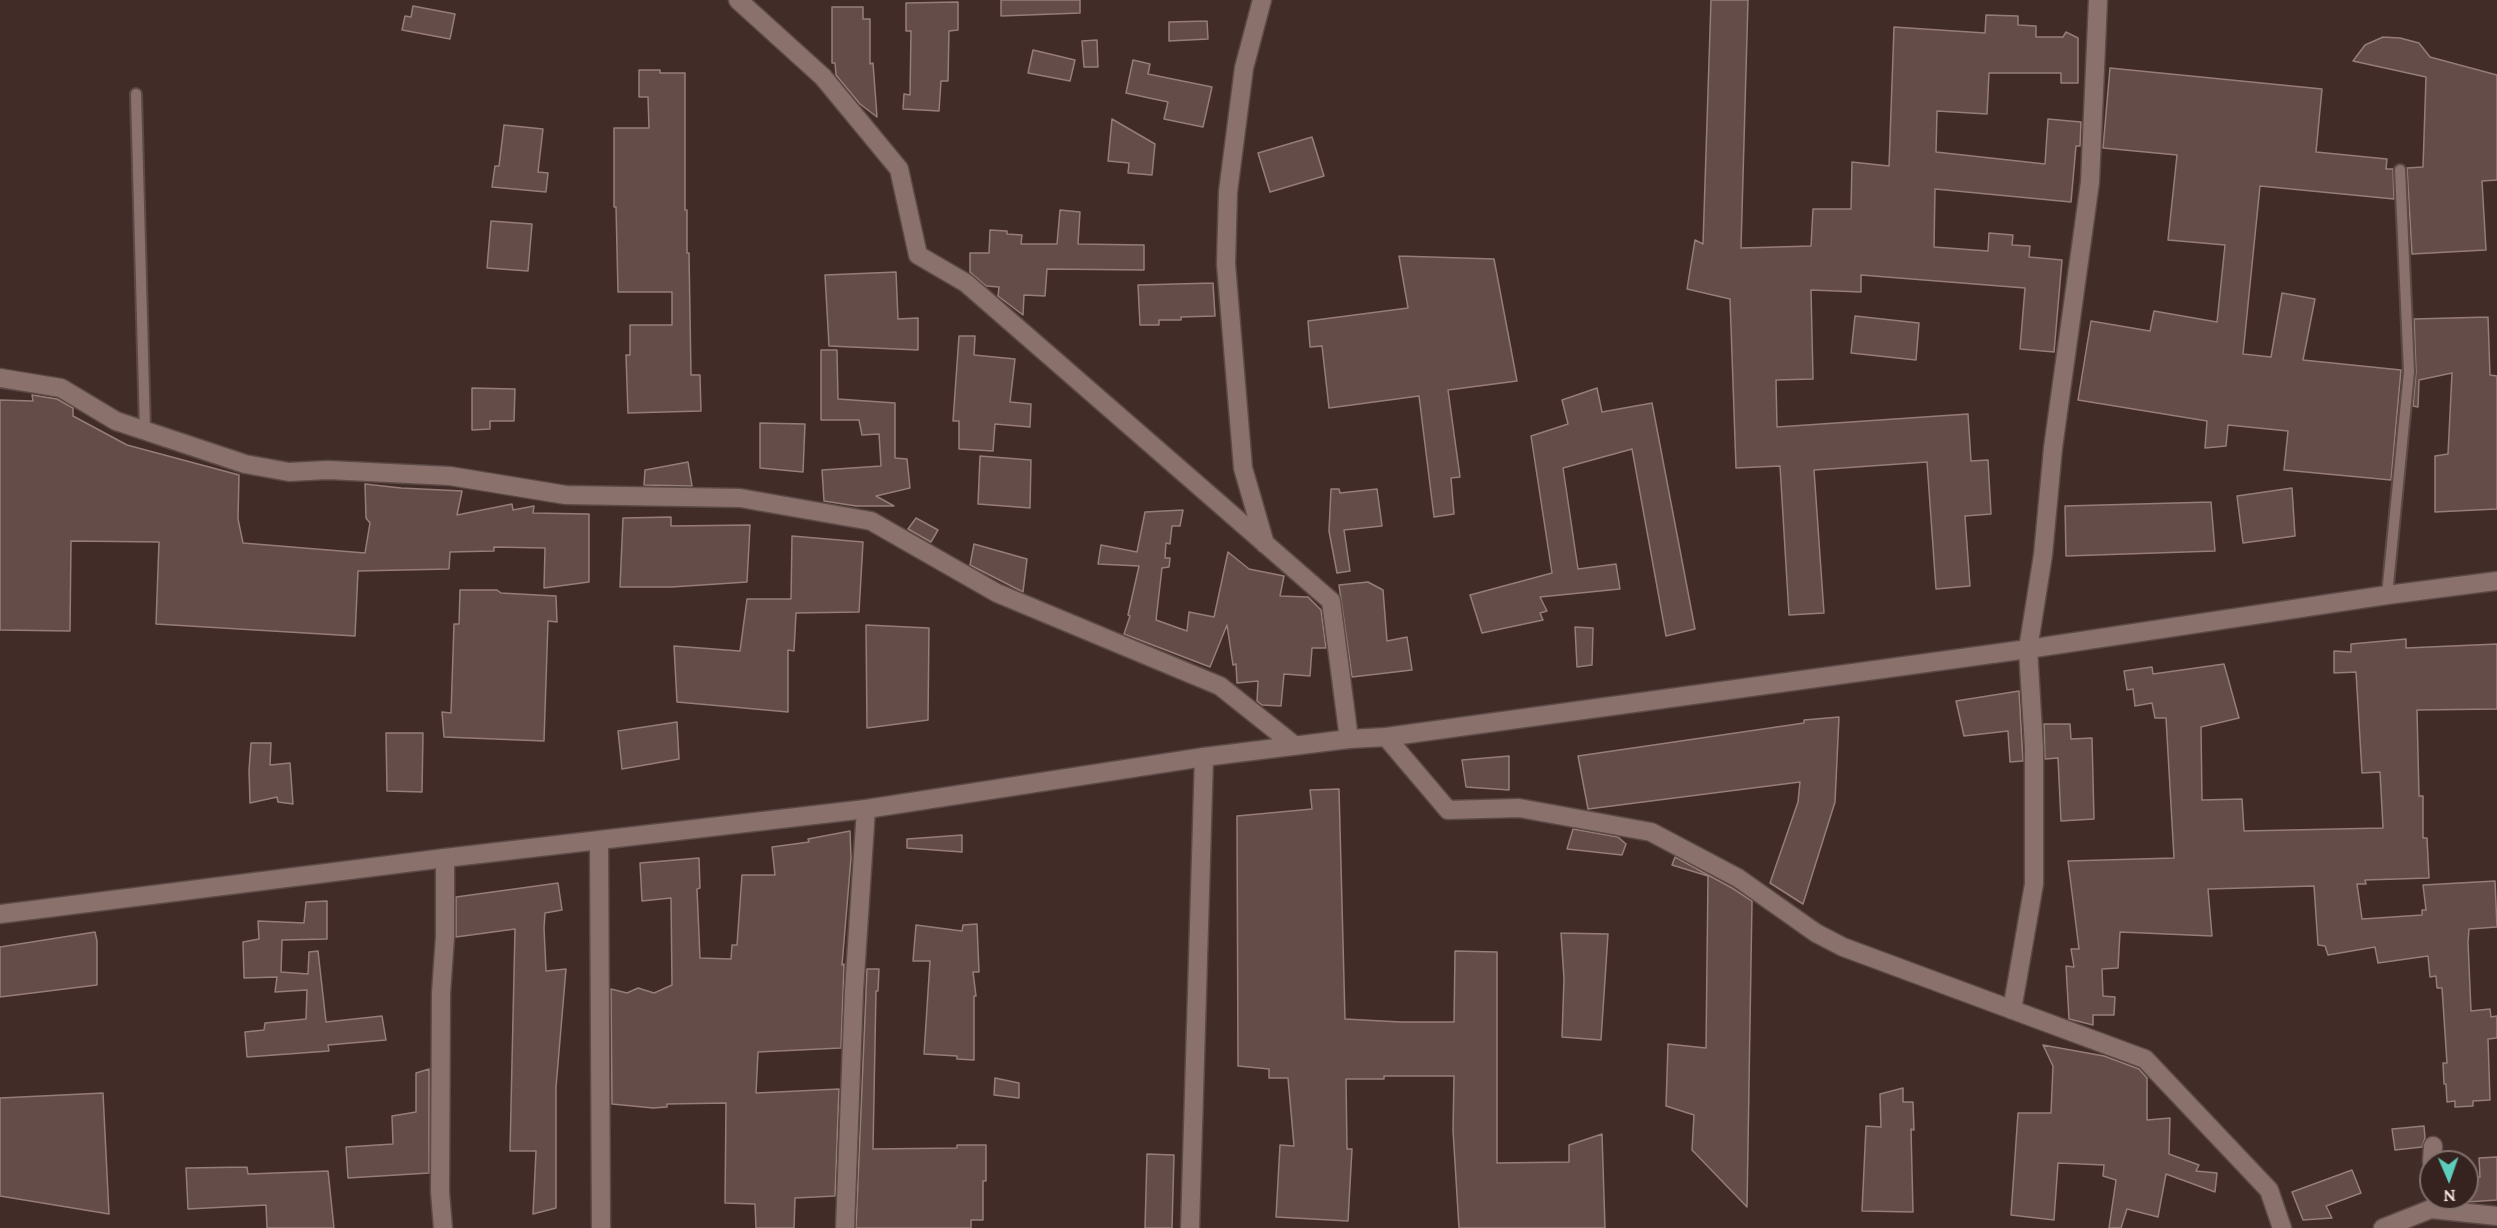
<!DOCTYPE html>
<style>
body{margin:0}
#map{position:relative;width:2497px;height:1228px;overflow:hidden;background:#412c28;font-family:Lora,serif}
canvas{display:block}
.north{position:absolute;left:2419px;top:1150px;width:60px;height:60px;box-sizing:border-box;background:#36221e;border:2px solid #816f6c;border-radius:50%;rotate:178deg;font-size:16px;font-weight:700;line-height:24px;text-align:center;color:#f2e3e1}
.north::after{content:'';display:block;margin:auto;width:21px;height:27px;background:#5ccebb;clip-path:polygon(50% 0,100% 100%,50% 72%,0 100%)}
</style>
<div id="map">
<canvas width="2497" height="1228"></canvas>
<div class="north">N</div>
</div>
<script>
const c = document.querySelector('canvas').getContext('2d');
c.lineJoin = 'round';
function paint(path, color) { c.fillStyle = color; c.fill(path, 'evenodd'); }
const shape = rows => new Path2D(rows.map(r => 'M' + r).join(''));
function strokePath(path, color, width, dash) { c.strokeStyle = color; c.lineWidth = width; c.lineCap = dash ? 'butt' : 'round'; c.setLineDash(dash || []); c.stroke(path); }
const building = shape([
 [1001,0,1080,0,1080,13,1001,16,1001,0],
 [1711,0,1748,0,1741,248,1811,246,1813,209,1851,209,1852,162,1889,166,1894,27,1985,33,1986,15,2018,16,2018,25,2036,26,2036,37,2063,37,2066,32,2078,38,2078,83,2061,83,2061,73,1989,73,1987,114,1937,111,1936,152,2045,164,2048,119,2081,122,2080,146,2076,146,2071,202,1935,189,1934,247,1988,251,1989,233,2013,235,2012,245,2030,246,2029,257,2062,260,2054,352,2020,349,2025,288,1861,275,1861,292,1811,290,1813,379,1776,380,1777,427,1968,414,1971,461,1988,460,1991,514,1965,516,1970,586,1936,589,1927,462,1814,470,1824,613,1789,615,1780,466,1736,468,1730,299,1687,289,1695,240,1703,244,1711,0],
 [958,2,958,30,949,31,948,81,941,81,939,111,903,109,904,94,910,95,911,31,906,31,906,3,958,2],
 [413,6,455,14,450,39,402,30,405,16,411,17,413,6],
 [832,7,863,7,863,19,870,19,870,64,873,63,877,117,860,104,836,75,835,63,832,63,832,7],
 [1207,21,1208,39,1169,41,1169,22,1207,21],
 [2383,37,2400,38,2419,43,2430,57,2497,75,2497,180,2482,181,2486,250,2412,254,2407,168,2423,167,2426,77,2353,61,2365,45,2383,37],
 [1097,40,1098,67,1084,67,1082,41,1097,40],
 [1033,50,1075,60,1070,81,1028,73,1033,50],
 [1133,60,1150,64,1148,74,1212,87,1203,127,1164,119,1168,102,1126,93,1133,60],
 [2110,68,2322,89,2316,152,2387,159,2386,169,2393,169,2394,199,2260,186,2243,354,2271,357,2282,293,2315,299,2303,360,2401,370,2391,480,2284,470,2288,431,2228,425,2226,446,2205,448,2207,421,2078,400,2091,321,2150,331,2154,311,2217,322,2225,245,2168,240,2177,155,2103,148,2110,68],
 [639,70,660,70,660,73,685,73,685,210,687,210,687,253,689,253,691,375,700,375,701,411,628,413,626,355,630,355,630,325,672,325,672,292,618,292,616,207,614,207,614,128,649,128,648,97,639,97,639,70],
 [1112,119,1155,144,1152,175,1128,173,1129,163,1108,161,1112,119],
 [504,125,543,129,538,172,548,173,546,192,492,187,495,166,499,166,504,125],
 [1312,137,1324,176,1270,192,1258,153,1312,137],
 [1060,210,1080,212,1078,244,1144,245,1144,270,1047,269,1045,296,1024,295,1023,315,998,296,999,287,986,286,970,272,970,253,989,253,990,230,1007,231,1007,234,1022,235,1021,244,1057,244,1060,210],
 [491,221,532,224,528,271,487,268,491,221],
 [1399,256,1494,259,1517,381,1448,390,1460,477,1451,478,1454,514,1434,517,1419,396,1329,408,1322,346,1310,347,1308,321,1408,308,1399,256],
 [896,272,898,319,918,318,918,350,829,346,825,275,896,272],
 [1213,283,1215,316,1181,317,1181,320,1159,320,1159,325,1140,325,1138,285,1213,283],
 [1855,316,1919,323,1916,360,1851,353,1855,316],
 [2488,317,2490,375,2497,376,2497,509,2435,512,2435,456,2448,454,2452,373,2419,380,2418,407,2413,406,2416,372,2414,319,2488,317],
 [959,336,975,336,974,355,1015,359,1010,402,1031,404,1030,427,995,424,993,451,959,449,959,421,953,421,959,336],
 [821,350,837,350,838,399,895,403,895,458,907,459,910,488,876,496,894,506,856,506,824,501,822,470,881,466,879,434,862,435,859,420,821,420,821,350],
 [472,388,515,389,514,421,490,421,490,429,472,430,472,388],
 [1597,388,1602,412,1652,403,1695,629,1666,636,1632,449,1563,468,1578,569,1616,564,1620,589,1540,597,1547,611,1540,613,1543,620,1482,633,1470,595,1552,573,1531,436,1568,424,1562,400,1597,388],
 [32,395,57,399,73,408,73,416,127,445,239,475,238,519,243,543,365,553,370,523,366,518,365,484,401,488,462,491,457,515,512,504,513,510,534,506,533,513,589,514,589,582,544,588,545,548,494,547,494,551,450,552,449,569,358,571,355,636,156,624,159,542,71,541,70,631,0,630,0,400,33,401,32,395],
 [760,423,805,424,803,472,760,468,760,423],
 [980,456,1031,460,1030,508,978,504,980,456],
 [688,462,692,486,644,485,645,470,688,462],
 [2292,488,2295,536,2243,543,2237,496,2292,488],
 [1331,489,1339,489,1340,493,1377,489,1382,526,1344,530,1350,571,1337,573,1329,531,1331,489],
 [2211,502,2215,551,2066,556,2065,506,2211,502],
 [1183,510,1180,526,1172,526,1170,544,1166,543,1165,558,1170,558,1169,567,1162,568,1156,620,1187,631,1189,612,1214,617,1228,552,1249,569,1284,576,1280,596,1308,597,1321,610,1326,648,1312,648,1310,676,1284,674,1281,706,1262,705,1257,701,1258,681,1237,683,1236,664,1233,665,1227,625,1210,667,1124,634,1130,616,1128,615,1139,566,1098,564,1101,545,1137,552,1145,512,1183,510],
 [671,517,671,526,750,525,747,582,672,587,620,587,623,518,671,517],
 [916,518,938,530,931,542,908,529,916,518],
 [792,536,863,542,859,612,796,613,794,651,788,650,788,712,677,702,674,646,740,651,747,599,791,599,792,536],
 [974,544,1027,559,1023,592,970,565,974,544],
 [1368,582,1383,590,1387,641,1407,637,1412,670,1352,677,1339,585,1368,582],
 [460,590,497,590,501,593,556,596,557,622,548,621,544,741,444,737,442,712,451,713,454,624,459,624,460,590],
 [866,625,929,628,928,720,867,728,866,625],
 [1575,627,1593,628,1592,665,1577,667,1575,627],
 [2406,639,2406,648,2497,644,2497,709,2417,710,2419,796,2423,796,2423,838,2427,838,2429,878,2365,880,2366,884,2357,884,2362,919,2422,915,2422,910,2426,910,2423,885,2495,881,2497,927,2469,929,2468,942,2471,1011,2490,1009,2491,1017,2497,1016,2497,1038,2488,1039,2490,1100,2473,1101,2473,1106,2455,1107,2455,1101,2447,1102,2446,1084,2444,1084,2443,1063,2447,1063,2442,988,2437,988,2436,976,2430,977,2428,956,2378,963,2375,947,2328,955,2325,946,2318,945,2314,886,2208,889,2212,936,2120,932,2118,968,2102,969,2103,996,2115,997,2114,1015,2093,1015,2093,1025,2069,1019,2066,966,2074,967,2071,949,2079,949,2068,861,2174,858,2166,718,2155,718,2152,703,2135,706,2133,689,2127,690,2124,671,2152,667,2153,674,2224,664,2239,718,2201,727,2202,800,2242,799,2244,831,2383,828,2380,772,2362,773,2356,672,2334,673,2334,651,2351,652,2351,644,2406,639],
 [2019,691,2023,761,2010,762,2008,731,1964,736,1956,701,2019,691],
 [1839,717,1835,802,1803,904,1770,883,1798,802,1800,782,1588,809,1578,756,1804,723,1804,720,1839,717],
 [677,722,679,759,622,769,618,731,677,722],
 [2044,724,2070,724,2071,739,2092,738,2094,819,2061,821,2058,758,2045,759,2044,724],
 [386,733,423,733,422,792,387,791,386,733],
 [251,743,271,743,270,765,290,763,293,804,278,802,277,797,250,803,249,770,251,743],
 [1509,756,1509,790,1466,787,1462,760,1509,756],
 [1339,789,1345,1019,1401,1022,1454,1022,1455,951,1497,952,1497,1163,1569,1162,1569,1145,1602,1134,1605,1228,1459,1228,1453,1130,1454,1076,1384,1076,1384,1079,1346,1079,1347,1149,1352,1149,1348,1221,1276,1217,1280,1145,1294,1146,1288,1078,1269,1078,1269,1069,1238,1066,1237,816,1312,809,1310,790,1339,789],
 [1573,829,1618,837,1626,844,1622,855,1567,849,1573,829],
 [850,831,851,858,842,965,844,964,841,1048,758,1052,756,1093,839,1089,835,1196,795,1198,794,1228,756,1228,755,1204,725,1203,726,1103,667,1104,667,1107,653,1108,612,1104,611,989,627,993,638,988,654,993,672,985,671,898,642,901,640,863,699,858,700,888,697,889,700,958,731,959,732,945,737,945,742,875,775,875,772,847,809,842,808,839,850,831],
 [962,835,962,852,907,848,907,839,962,835],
 [1675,857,1732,888,1752,901,1747,1207,1692,1150,1694,1115,1666,1106,1668,1044,1706,1048,1708,876,1672,865,1675,857],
 [558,883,562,910,545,913,544,928,546,971,566,969,556,1087,556,1208,533,1214,536,1151,510,1151,515,929,456,937,456,897,558,883],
 [327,901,327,939,282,940,281,972,308,974,309,952,318,951,326,1022,382,1016,386,1040,328,1045,329,1051,247,1057,245,1032,264,1030,265,1023,306,1019,307,990,275,992,277,977,244,978,243,942,259,939,258,921,304,923,306,902,327,901],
 [977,924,979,972,973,972,976,996,974,996,974,1060,957,1059,957,1056,924,1054,930,961,913,961,916,925,962,931,963,925,977,924],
 [95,932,97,941,97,985,0,997,0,947,95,932],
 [1561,933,1608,934,1601,1040,1562,1037,1564,979,1561,933],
 [867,969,879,969,878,991,876,991,873,1149,957,1148,957,1145,986,1145,986,1181,983,1181,983,1220,971,1220,971,1228,856,1228,867,969],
 [2043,1045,2104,1056,2139,1069,2147,1078,2147,1120,2170,1118,2169,1154,2199,1165,2196,1171,2217,1173,2215,1192,2166,1174,2158,1217,2127,1209,2121,1228,2109,1228,2116,1180,2103,1176,2104,1165,2058,1163,2054,1220,2011,1215,2018,1113,2051,1113,2053,1066,2043,1045],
 [429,1069,429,1173,348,1178,346,1147,393,1144,392,1116,416,1112,416,1073,429,1069],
 [995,1078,1019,1083,1019,1098,994,1095,995,1078],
 [1903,1088,1903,1102,1913,1102,1914,1130,1911,1129,1913,1212,1862,1211,1866,1126,1881,1127,1880,1094,1903,1088],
 [103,1093,109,1214,0,1196,0,1098,103,1093],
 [2424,1126,2425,1138,2422,1147,2395,1150,2392,1129,2424,1126],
 [1147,1154,1174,1155,1172,1228,1145,1228,1147,1154],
 [2497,1157,2497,1200,2467,1202,2467,1177,2480,1177,2479,1158,2497,1157],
 [247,1167,248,1174,328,1171,334,1228,267,1228,266,1205,188,1209,186,1168,247,1167],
 [2352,1170,2361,1193,2326,1206,2332,1218,2303,1220,2292,1192,2352,1170]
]);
paint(building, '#644d49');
strokePath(building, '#977d78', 1.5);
const lane = shape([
 [136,94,145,430],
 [2387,595,2409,372,2400,170]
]);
const street = shape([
 [738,0,823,77,899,169,918,255,966,283,1331,601,1349,739],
 [1262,0,1244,68,1228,192,1226,264,1243,468,1265,544],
 [0,378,61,388,116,421,245,464,289,472,328,470,450,476,566,495,740,498,871,521,997,593,1220,686,1294,745],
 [1386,737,1448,810,1519,808,1651,832,1738,878,1816,933,1843,947,2145,1059,2269,1190,2282,1228],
 [599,841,601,1228],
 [2012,1010,2034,884,2034,748,2028,649,2043,555,2053,448,2090,182,2098,0],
 [2432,1162,2433,1146],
 [443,1228,440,1192,441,993,445,937,445,858],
 [845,1228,854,991,866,809],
 [1190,1228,1204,757],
 [2383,1228,2431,1209,2497,1216]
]);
const secondary = shape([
 [0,914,445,858,866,809,1204,757,1349,739,1386,737,2028,649,2387,595,2497,581]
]);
strokePath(lane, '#5c4a46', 14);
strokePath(street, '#5c4a46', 21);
strokePath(secondary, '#5c4a46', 21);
strokePath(lane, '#8a716c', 10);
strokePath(street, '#8a716c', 18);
strokePath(secondary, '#8a716c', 18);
</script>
